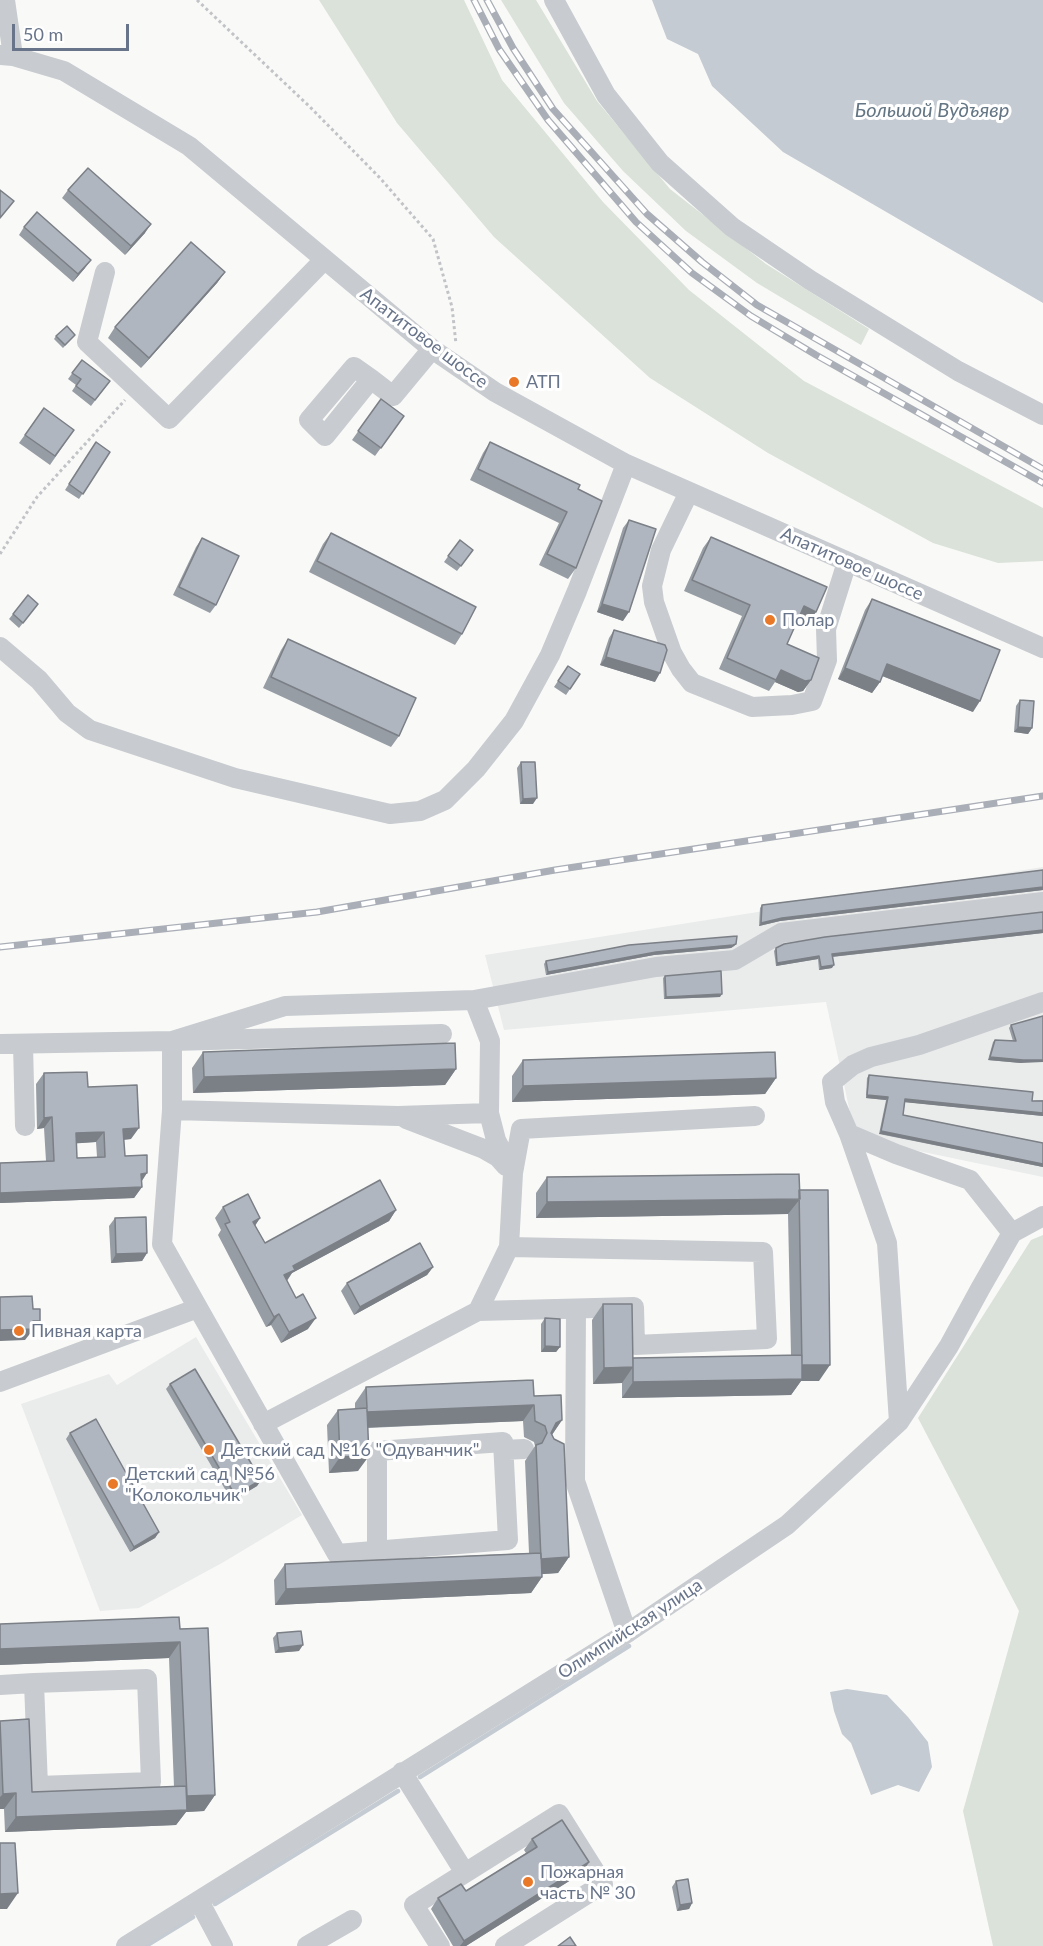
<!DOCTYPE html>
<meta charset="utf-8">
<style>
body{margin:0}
#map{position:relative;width:1043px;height:1946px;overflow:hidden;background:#f9faf8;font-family:Lato,sans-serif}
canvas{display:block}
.scale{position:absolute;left:12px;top:24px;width:117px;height:27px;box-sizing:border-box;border:3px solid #68748a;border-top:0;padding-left:8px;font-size:18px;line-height:21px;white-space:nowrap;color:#68748a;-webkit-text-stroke:4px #fff;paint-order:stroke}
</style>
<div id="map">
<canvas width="1043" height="1946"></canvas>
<div class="scale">50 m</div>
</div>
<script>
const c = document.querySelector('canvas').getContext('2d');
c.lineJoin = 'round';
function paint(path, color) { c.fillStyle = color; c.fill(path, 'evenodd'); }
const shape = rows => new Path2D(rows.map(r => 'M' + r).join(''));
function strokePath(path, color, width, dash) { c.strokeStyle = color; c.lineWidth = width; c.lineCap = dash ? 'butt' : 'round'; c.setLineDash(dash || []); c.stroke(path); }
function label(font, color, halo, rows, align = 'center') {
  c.font = font + ' Lato,sans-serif'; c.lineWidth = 6; c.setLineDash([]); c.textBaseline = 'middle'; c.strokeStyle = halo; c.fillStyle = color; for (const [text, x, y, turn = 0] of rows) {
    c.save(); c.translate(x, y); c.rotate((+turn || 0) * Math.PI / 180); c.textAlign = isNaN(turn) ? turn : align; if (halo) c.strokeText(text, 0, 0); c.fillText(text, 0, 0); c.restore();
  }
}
paint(shape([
 [1043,867,1043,1177,885,1144,853,1126,826,1002,504,1030,485,955],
 [196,1337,302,1515,222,1563,139,1608,100,1611,21,1404,109,1374,117,1385]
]), '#eaebeb');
paint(shape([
 [319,0,464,0,502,80,603,202,689,290,804,381,1043,508,1043,561,998,563,933,543,768,453,650,378,494,237,397,123],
 [501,0,536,0,597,101,670,189,766,264,869,329,861,345,757,283,686,231,623,171,564,103],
 [1043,1235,1043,1946,993,1946,963,1811,1019,1611,918,1418,1031,1240]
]), '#dae2d9');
paint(shape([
 [652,0,1043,0,1043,303,783,152,712,86,698,54,667,39],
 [847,1689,887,1695,908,1717,928,1742,932,1767,919,1792,898,1785,871,1795,851,1743,842,1734,834,1711,830,1692]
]), '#c5cbd2');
strokePath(shape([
 [420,1777,629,1646],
 [215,1904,398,1791],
 [146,1946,193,1917]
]), '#c5cbd2', 4.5);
strokePath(shape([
 [197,0,310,107,380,178,433,239,452,307,456,344],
 [0,554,37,497,125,400]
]), '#c1c3c6', 3, [3, 3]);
strokePath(shape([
 [5,0,13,56],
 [554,0,606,95,660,163,732,227,810,280,958,371,1043,415],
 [0,55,13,56,64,71,189,146,432,349,495,392,626,464,1043,648],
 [105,272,87,342,169,419,324,260],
 [371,379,325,436,309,420,354,367,371,379,393,396,432,349],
 [689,492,661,550,652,586,654,602,672,653,681,669,692,683,752,707,792,705,812,701,827,660,826,629,847,562],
 [0,647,39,680,67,713,90,730,235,778,390,814,420,811,445,800,476,769,514,721,550,655,577,591,626,464],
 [474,1000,490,1041,489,1113,496,1140,513,1173],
 [0,1044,172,1041,285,1006,474,1000,656,967,735,960,781,933,1043,902],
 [23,1044,25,1126],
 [172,1110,398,1116,489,1113],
 [406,1119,484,1149,498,1157,506,1166],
 [849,1134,887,1243,899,1422],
 [1012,1233,970,1180,896,1154,849,1134,835,1102,832,1082,853,1065,871,1057,919,1045,1043,1002],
 [198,1308,337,1554,508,1540,503,1442,377,1451,377,1551],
 [576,1309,575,1481,627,1633],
 [478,1311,634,1307,635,1345,767,1339,763,1252,509,1247],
 [0,1382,198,1308,162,1244,172,1110,172,1041,442,1034],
 [263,1424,478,1311,509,1247,513,1173,521,1129,755,1116],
 [503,1450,524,1449],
 [0,1685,34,1683,147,1679,151,1782,38,1786,34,1683],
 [402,1772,465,1873],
 [199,1901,223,1946],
 [126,1946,627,1633,787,1525,899,1422,949,1346,980,1289,1012,1233,1043,1216],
 [307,1946,352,1920],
 [440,1946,414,1905,559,1814,603,1884,505,1946]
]), '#c8cbcf', 20);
const rail = shape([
 [474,0,499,49,548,120,636,222,692,273,751,316,816,355,1043,483],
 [487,0,513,48,553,109,647,214,702,262,757,305,1043,469],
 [0,947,317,912,555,870,1043,796]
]);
strokePath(rail, '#aaaeb6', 7);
strokePath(rail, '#fff', 4.5, [14]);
paint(shape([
 [68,190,145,233,125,255,62,198],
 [24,227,85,268,73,282,19,235],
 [225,272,217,283,141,368,108,338,115,327],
 [75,335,63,348,54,339,56,336],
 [82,360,110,381,91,406,72,391,76,385,68,379],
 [381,399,404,416,375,456,352,440],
 [44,408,74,430,50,465,19,443],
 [96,442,110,452,79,499,65,490],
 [490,442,578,489,576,568,568,579,539,565,559,523,470,480,483,453],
 [629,520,623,621,597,612,623,528],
 [331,533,462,634,455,645,309,572,323,544],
 [711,537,809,622,798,618,787,644,811,680,803,691,798,692,775,682,769,691,719,669,742,616,684,591,703,548],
 [202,538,216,605,210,613,173,595,196,547],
 [460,540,473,550,457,571,444,562],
 [872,599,973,712,882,676,880,682,872,693,838,679,865,610],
 [38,604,19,628,9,619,13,614],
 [614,630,655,682,600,665,609,638],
 [288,639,399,736,391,747,263,688,281,650],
 [568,666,580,674,566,695,554,687],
 [1020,700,1032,728,1028,734,1014,732,1016,706],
 [521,762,533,804,520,804,517,768],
 [1043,870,1043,890,780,921,759,926,760,908,762,905],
 [1043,912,1043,933,832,957,832,968,819,970,818,959,776,966,774,951,776,948],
 [736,944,734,946,731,948,654,955,546,975,544,964,546,961],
 [665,976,720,997,664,999,663,978],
 [1043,1016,1021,1063,988,1060,993,1042,995,1040,1013,1041,1009,1028,1011,1025],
 [203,1052,456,1069,445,1085,193,1093,192,1068],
 [523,1060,776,1078,765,1094,512,1102,512,1076],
 [44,1073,88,1087,131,1139,124,1140,125,1156,141,1182,142,1187,134,1198,0,1203,0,1163,46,1161,44,1128,37,1129,36,1084],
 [96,1142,97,1157,77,1158,76,1143],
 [869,1075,1032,1101,1043,1100,1043,1116,905,1102,903,1115,1043,1143,1043,1167,879,1134,886,1100,866,1098,867,1078],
 [547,1177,799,1190,819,1381,801,1381,791,1395,622,1398,622,1383,593,1384,592,1320,603,1304,633,1358,791,1356,788,1214,536,1218,536,1193],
 [223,1207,260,1218,255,1225,265,1243,396,1210,389,1221,292,1273,287,1281,308,1329,281,1343,271,1325,266,1327,218,1235,221,1230,215,1218],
 [115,1218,147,1253,142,1261,111,1263,109,1226],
 [433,1267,427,1275,354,1315,341,1291,347,1283],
 [545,1318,560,1347,556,1352,541,1352,541,1324],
 [170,1384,261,1480,257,1486,232,1501,166,1389],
 [366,1387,534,1396,562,1420,552,1435,569,1557,558,1573,542,1574,542,1577,531,1593,275,1605,274,1580,285,1564,529,1553,525,1461,535,1446,534,1442,524,1437,523,1421,368,1428,358,1471,329,1473,327,1425,338,1410,355,1409,355,1403],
 [70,1433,159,1532,155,1538,130,1552,66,1439],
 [0,1624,180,1629,215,1795,204,1811,186,1812,176,1825,5,1832,4,1809,0,1809,0,1721,32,1792,174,1787,169,1658,0,1665],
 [277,1633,299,1651,275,1653,273,1638],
 [532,1839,589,1862,582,1873,466,1946,453,1946,431,1909,438,1898,466,1891,526,1853,524,1850],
 [676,1881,692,1903,689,1909,677,1911,672,1887]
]), '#979da4');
paint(shape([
 [151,224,145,233,125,255,131,246],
 [91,260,85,268,73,282,78,274],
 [225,272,217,283,141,368,149,358],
 [602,604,629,612,623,621,597,612],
 [804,606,816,612,809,622,796,617],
 [606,657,660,673,655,682,600,665],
 [887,664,980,701,973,712,880,675],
 [845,668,880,682,872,693,838,679],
 [781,670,811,680,803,691,798,692,775,682],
 [1018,727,1032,728,1028,734,1014,732],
 [537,798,533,804,520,804,523,799],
 [1043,887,1043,890,780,921,759,926,761,923,782,918],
 [1043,930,1043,933,830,957,832,954],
 [736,944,734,946,731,948,654,955,546,975,548,972,656,952],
 [819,956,818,959,776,966,777,963],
 [834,965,832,968,819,970,821,967],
 [722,994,720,997,664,999,666,997],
 [990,1057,1043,1060,1043,1062,1021,1063,988,1060],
 [456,1069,445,1085,193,1093,204,1077],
 [776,1078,765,1094,512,1102,523,1086],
 [867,1095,888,1097,886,1100,866,1098],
 [905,1099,1043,1113,1043,1116,903,1102],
 [52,1117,44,1128,37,1129,44,1118],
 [139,1128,131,1139,116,1140,123,1129],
 [881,1131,1043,1164,1043,1167,881,1134,879,1134],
 [104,1132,96,1142,68,1144,76,1133],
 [147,1173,140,1184,141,1174],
 [142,1187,134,1198,0,1203,0,1193],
 [800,1199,788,1214,536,1218,547,1202],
 [396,1210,389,1221,292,1273,287,1280,284,1275,293,1266],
 [260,1218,253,1229,253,1222],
 [147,1253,142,1261,111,1263,116,1254],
 [433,1267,427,1275,354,1315,360,1307],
 [279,1314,271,1325,266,1327,274,1317],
 [316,1318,308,1329,281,1343,289,1332],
 [33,1321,40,1321,25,1340,0,1341,0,1330],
 [545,1346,560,1347,556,1352,541,1352],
 [802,1365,830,1365,819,1381,801,1381,791,1395,622,1398,633,1382],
 [633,1367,622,1383,593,1384,604,1368],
 [534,1405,523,1421,356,1428,367,1412],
 [562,1420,551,1436,545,1439,556,1423],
 [369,1456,358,1471,329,1473,340,1457],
 [261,1480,257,1486,232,1501,235,1495],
 [159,1532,155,1538,130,1552,134,1547],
 [569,1557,558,1573,530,1575,541,1559],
 [542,1577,531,1593,275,1605,286,1589],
 [180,1642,169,1658,0,1665,0,1649],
 [303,1645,299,1651,275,1653,279,1648],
 [16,1793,4,1809,0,1809,0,1797,3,1794],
 [215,1795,204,1811,186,1812,176,1825,5,1832,16,1817,187,1796],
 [589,1862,582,1873,466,1946,460,1946,464,1941],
 [18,1893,7,1909,0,1909,0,1894],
 [692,1903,689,1909,677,1911,680,1905]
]), '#7b7f86');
const building = shape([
 [88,168,151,224,131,246,68,190,88,168],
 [0,190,14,201,0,218,0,190],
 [37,212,91,260,78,274,24,227,37,212],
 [191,242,225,272,149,358,115,327,191,242],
 [67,326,75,335,65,345,56,336,67,326],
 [82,360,110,381,95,400,76,386,81,379,72,373,82,360],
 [381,399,404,416,381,448,358,431,381,399],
 [44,408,74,430,55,456,25,435,44,408],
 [96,442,110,452,83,494,69,484,96,442],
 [490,442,580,485,578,489,602,501,576,568,547,554,567,512,478,469,490,442],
 [629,520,656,529,629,612,602,604,629,520],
 [331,533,476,607,462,634,317,561,331,533],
 [711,537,827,587,816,612,804,606,787,644,819,658,811,680,805,681,781,670,776,680,727,658,750,605,692,580,711,537],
 [202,538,239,556,216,605,179,587,202,538],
 [460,540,473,550,461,566,448,556,460,540],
 [28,595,38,604,23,623,13,614,28,595],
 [872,599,1000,650,980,701,887,664,880,682,845,668,872,599],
 [614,630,665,645,667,650,660,673,606,657,614,630],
 [288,639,416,698,399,736,271,677,288,639],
 [568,666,580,674,570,689,558,681,568,666],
 [1020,700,1034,701,1032,728,1018,727,1020,700],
 [521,762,535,762,537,798,523,799,521,762],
 [1043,870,1043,887,782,918,761,923,762,905,1043,870],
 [1043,912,1043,930,832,954,834,965,821,967,819,956,777,963,776,948,784,944,825,937,1043,912],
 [737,936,736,944,733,945,656,952,548,972,546,961,629,945,737,936],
 [721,971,722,994,666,997,665,976,721,971],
 [1043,1016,1043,1060,1023,1060,990,1057,995,1040,1016,1041,1011,1025,1043,1016],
 [455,1043,456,1069,204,1077,203,1052,455,1043],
 [775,1052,776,1078,523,1086,523,1060,775,1052],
 [87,1072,88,1087,137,1085,139,1128,123,1129,125,1156,147,1155,147,1173,141,1174,142,1187,0,1193,0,1163,54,1161,52,1117,44,1118,44,1073,87,1072],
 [104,1132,105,1157,77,1158,76,1133,104,1132],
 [869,1075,1033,1092,1032,1101,1043,1101,1043,1113,905,1099,903,1115,1043,1143,1043,1164,881,1131,888,1097,867,1095,869,1075],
 [799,1174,800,1199,547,1202,547,1177,799,1174],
 [380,1180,396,1210,293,1266,295,1270,284,1275,296,1298,303,1294,316,1318,289,1332,279,1314,274,1317,225,1224,230,1222,223,1207,248,1194,260,1218,253,1222,265,1243,380,1180],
 [799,1190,828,1190,830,1365,802,1365,799,1190],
 [146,1217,147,1253,116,1254,115,1218,146,1217],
 [420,1243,433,1267,360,1307,347,1283,420,1243],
 [32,1296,33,1309,40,1309,40,1321,33,1321,33,1329,0,1330,0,1297,32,1296],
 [603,1304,632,1304,633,1367,604,1368,603,1304],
 [545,1318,560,1319,560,1347,545,1346,545,1318],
 [802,1355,802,1379,633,1382,633,1358,802,1355],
 [195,1369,261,1480,235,1495,170,1384,195,1369],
 [533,1380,534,1396,561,1395,562,1420,556,1423,551,1433,554,1439,564,1444,569,1557,541,1559,536,1445,542,1443,547,1433,545,1426,535,1421,534,1405,367,1412,367,1409,369,1456,340,1457,338,1410,367,1408,366,1387,533,1380],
 [96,1419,159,1532,134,1547,70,1433,96,1419],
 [541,1553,542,1577,286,1589,285,1564,541,1553],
 [179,1617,180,1629,208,1628,215,1795,187,1796,180,1642,0,1649,0,1624,179,1617],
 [301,1631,303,1645,279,1648,277,1633,301,1631],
 [29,1719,32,1792,186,1786,187,1810,16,1817,16,1793,3,1794,0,1721,29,1719],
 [562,1820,589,1862,464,1941,438,1898,461,1884,466,1891,537,1847,532,1839,562,1820],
 [0,1843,15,1843,18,1893,0,1894,0,1843],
 [688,1879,692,1903,680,1905,676,1881,688,1879],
 [570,1937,576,1946,558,1946,570,1937]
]);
paint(building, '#b0b6bf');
strokePath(building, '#7b7f86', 1.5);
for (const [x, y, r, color] of [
 [514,382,6,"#e97828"],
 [770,620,6,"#e97828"],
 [19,1331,6,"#e97828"],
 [209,1450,6,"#e97828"],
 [113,1484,6,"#e97828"],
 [528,1882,6,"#e97828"]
]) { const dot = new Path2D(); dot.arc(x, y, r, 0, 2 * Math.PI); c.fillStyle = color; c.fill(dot); strokePath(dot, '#fff', 2); }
label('18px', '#68748a', '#fff', [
 ["Апатитовое шоссе",424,338,37],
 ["Апатитовое шоссе",852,564,24],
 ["Олимпийская улица",630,1629,-33]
]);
label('18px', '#68748a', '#fff', [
 ["АТП",526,382],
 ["Полар",782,620],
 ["Пивная карта",31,1331],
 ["Детский сад №16 \"Одуванчик\"",221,1450],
 ["Детский сад №56",125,1474],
 ["\"Колокольчик\"",125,1495],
 ["Пожарная",540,1872],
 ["часть № 30",540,1893]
], 'left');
label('italic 20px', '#647684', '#fff', [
 ["Большой Вудъявр",932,111]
]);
</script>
